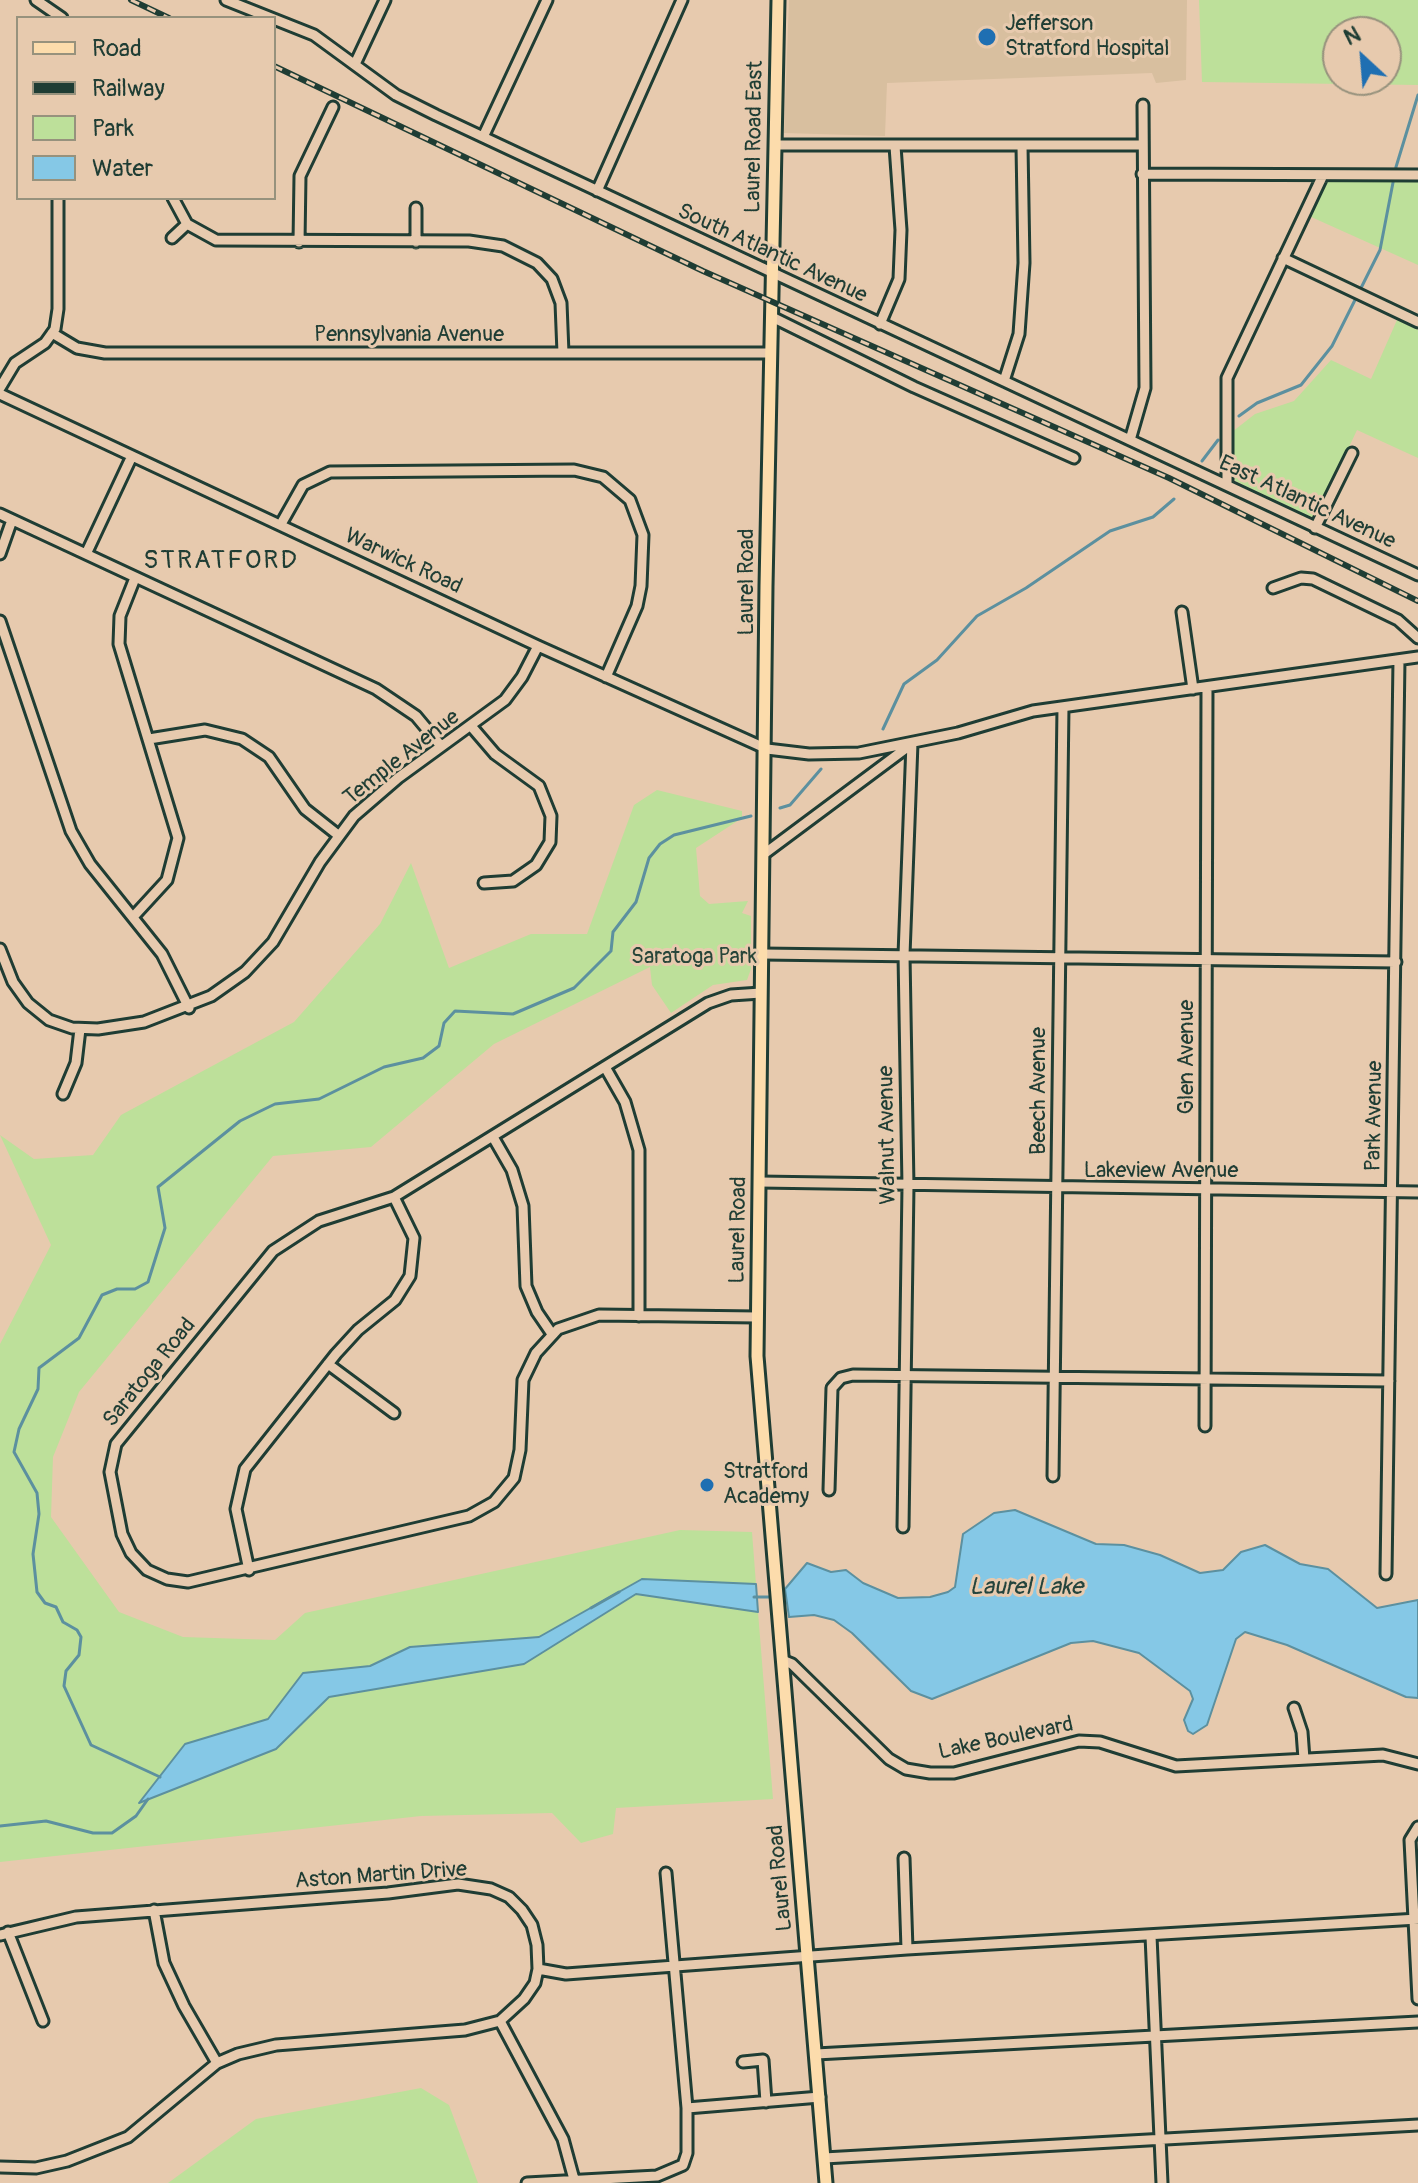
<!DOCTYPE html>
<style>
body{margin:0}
#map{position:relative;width:1418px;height:2183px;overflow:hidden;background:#e7caae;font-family:Pangolin,sans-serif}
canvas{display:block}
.legend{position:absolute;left:16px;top:16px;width:260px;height:184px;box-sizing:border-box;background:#e7caae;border:2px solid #97927d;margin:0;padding:10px 14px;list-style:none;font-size:24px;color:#1f3d34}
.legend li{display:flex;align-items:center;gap:16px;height:40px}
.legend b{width:40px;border:2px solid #97927d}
.north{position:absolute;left:1322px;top:16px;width:80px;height:80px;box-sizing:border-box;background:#e7caae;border:2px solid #97927d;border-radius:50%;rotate:334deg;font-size:22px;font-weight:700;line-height:32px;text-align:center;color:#1f3d34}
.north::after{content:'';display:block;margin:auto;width:28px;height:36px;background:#1f6fb2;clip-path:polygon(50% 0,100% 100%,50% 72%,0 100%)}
</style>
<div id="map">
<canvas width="1418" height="2183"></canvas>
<ul class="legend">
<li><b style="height:10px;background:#fcdcac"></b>Road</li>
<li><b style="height:10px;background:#1f3d34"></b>Railway</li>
<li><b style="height:22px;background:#bde09a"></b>Park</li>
<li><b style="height:22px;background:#85c8e6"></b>Water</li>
</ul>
<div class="north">N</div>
</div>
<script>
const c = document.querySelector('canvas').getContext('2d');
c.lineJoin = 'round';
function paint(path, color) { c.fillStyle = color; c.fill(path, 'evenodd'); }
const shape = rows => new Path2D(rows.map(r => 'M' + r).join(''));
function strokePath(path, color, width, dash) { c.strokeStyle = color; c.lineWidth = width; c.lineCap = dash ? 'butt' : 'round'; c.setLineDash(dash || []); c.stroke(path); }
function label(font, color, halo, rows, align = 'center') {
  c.font = font + ' Pangolin,sans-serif'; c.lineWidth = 6; c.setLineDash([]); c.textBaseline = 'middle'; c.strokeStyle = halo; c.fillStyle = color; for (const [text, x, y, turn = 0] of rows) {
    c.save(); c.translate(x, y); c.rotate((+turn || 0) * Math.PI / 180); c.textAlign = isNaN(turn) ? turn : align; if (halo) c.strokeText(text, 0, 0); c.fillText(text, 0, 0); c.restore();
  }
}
paint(shape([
 [789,0,1187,0,1186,80,1156,83,1152,73,887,83,885,136,784,133]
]), '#d8bf9f');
paint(shape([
 [1199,0,1418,0,1418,85,1202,82],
 [1338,32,1386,32,1386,80,1338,80],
 [1327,181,1418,182,1418,265,1309,216],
 [1397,320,1418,330,1418,458,1357,430,1315,519,1235,481,1232,432,1255,414,1294,401,1331,360,1371,379],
 [657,790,742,811,742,818,696,848,700,896,709,904,748,901,742,913,751,916,751,969,747,980,713,985,671,1013,652,985,650,967,494,1044,371,1147,273,1156,79,1392,53,1457,51,1517,119,1612,183,1637,275,1640,305,1613,680,1530,752,1532,756,1584,642,1579,539,1637,410,1647,370,1666,303,1673,268,1719,185,1744,140,1802,276,1749,329,1697,524,1664,636,1594,758,1612,773,1799,616,1808,613,1834,581,1843,552,1813,421,1816,0,1862,0,1344,51,1245,0,1135,34,1159,93,1155,121,1115,294,1022,380,924,411,863,449,968,531,934,587,934,634,805],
 [421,2088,449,2105,478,2183,168,2183,256,2119]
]), '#bde09a');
const water = shape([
 [1015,1510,1096,1544,1124,1545,1160,1555,1200,1573,1223,1570,1241,1552,1265,1545,1300,1564,1328,1569,1377,1608,1418,1600,1418,1698,1406,1697,1287,1645,1245,1632,1236,1639,1207,1725,1193,1734,1188,1731,1184,1720,1193,1699,1190,1691,1139,1653,1093,1641,1071,1643,932,1699,911,1691,852,1633,834,1620,814,1615,789,1617,785,1589,807,1563,831,1572,846,1570,863,1583,898,1598,930,1597,948,1592,955,1587,963,1534,994,1513,1015,1510],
 [642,1579,756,1584,758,1612,636,1594,524,1664,329,1697,276,1749,139,1803,185,1744,268,1719,303,1673,370,1666,410,1647,539,1637,642,1579]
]);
paint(water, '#85c8e6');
strokePath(water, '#5c909f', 2);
strokePath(shape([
 [1239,416,1257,403,1301,385,1332,346,1380,250,1396,167,1418,95],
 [1202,461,1218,440],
 [883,729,904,684,937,660,977,616,1026,588,1110,531,1153,517,1174,499],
 [780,808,790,805,821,769],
 [754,1597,774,1597],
 [591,1608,619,1592],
 [160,1777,91,1745,64,1686,66,1671,79,1655,81,1637,77,1630,63,1622,56,1607,45,1603,37,1592,33,1554,39,1514,37,1493,14,1452,19,1429,38,1389,39,1368,79,1338,102,1295,117,1289,135,1289,148,1282,165,1228,158,1187,240,1121,275,1104,319,1099,384,1067,423,1058,439,1046,444,1023,455,1011,513,1014,574,988,611,951,613,932,636,902,649,858,660,844,674,835,751,816],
 [0,1826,46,1821,93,1833,112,1833,136,1816,148,1799]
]), '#5c909f', 3);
const minor = shape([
 [36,0,62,18],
 [226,0,314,35,396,95,436,115,1418,575],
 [355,64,385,0],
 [483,137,547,0],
 [775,145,1143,145],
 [1142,174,1418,175],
 [597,191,682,0],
 [173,198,187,224,216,240,469,241,503,246,537,263,552,279,561,303,563,353],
 [416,208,416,242],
 [172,238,187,224],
 [299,242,300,176,333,107],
 [1283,258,1418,322],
 [772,317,914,387,1074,458],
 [880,324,899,279,901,230,895,146],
 [52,333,77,348,105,353,771,353],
 [1004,381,1019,334,1024,263,1022,146],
 [0,388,15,363,45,343,55,329,58,309,58,198],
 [0,394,538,646,767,749,809,754,859,753,958,733,1033,711,1418,657],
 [1130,440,1145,388,1143,105],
 [1227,485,1227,378,1323,175],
 [0,514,376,689,416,716,441,746],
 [281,524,303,485,330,472,574,470,603,477,630,500,643,535,641,586,637,606,606,677],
 [1315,528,1352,453],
 [0,554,12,520],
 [86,554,132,456],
 [1273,588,1301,578,1313,579,1398,620,1418,638],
 [1182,612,1193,689],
 [0,621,71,831,90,864,162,954,189,1008],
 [471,726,495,754,539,786,551,816,550,842,536,865,513,881,484,883],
 [149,739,205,730,242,739,269,757,305,809,338,835],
 [764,854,909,746],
 [133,917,167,880,178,838,119,644,120,616,135,578],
 [0,949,13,982,28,1003,49,1020,72,1028,98,1029,144,1022,211,996,245,972,273,942,320,862,354,816,398,778,505,700,522,677,538,646],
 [762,954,1396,962],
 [605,1067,625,1102,639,1150,639,1316],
 [63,1094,76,1063,80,1029],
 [493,1137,512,1170,523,1206,526,1286,537,1312,552,1334],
 [760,1182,1418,1192],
 [757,1317,599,1315,558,1329,536,1353,523,1380,520,1450,514,1478,494,1502,469,1516,188,1582,167,1579,147,1570,131,1553,122,1534,110,1472,116,1444,273,1251,319,1221,394,1197,708,1003,731,995,761,993],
 [328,1364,394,1413],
 [1205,1426,1207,687],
 [1053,1476,1063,707],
 [829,1490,832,1388,841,1378,853,1375,1389,1381],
 [903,1527,908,1186,904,955,912,743],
 [249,1570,236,1509,245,1469,336,1354,358,1330,395,1300,410,1276,414,1238,394,1197],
 [1386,1574,1399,660],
 [782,1660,792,1664,889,1759,906,1769,930,1773,954,1773,1079,1741,1100,1742,1176,1766,1383,1755,1418,1764],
 [1294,1708,1302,1732,1304,1759],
 [1418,1827,1410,1840,1418,1999],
 [904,1858,907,1949],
 [154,1910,164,1963,184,2006,217,2063],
 [8,1932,43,2021],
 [0,1935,76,1917,388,1893,458,1884,491,1889,509,1897,522,1910,532,1925,537,1945,538,1969,535,1983,524,1999,500,2021,465,2030,276,2045,238,2054,217,2063,128,2137,67,2161,36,2168,0,2167],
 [1151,1936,1162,2183],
 [538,1969,566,1974,907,1949,1418,1919],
 [500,2021,563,2139,575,2183],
 [816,2054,1418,2022],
 [743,2062,763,2060,766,2102],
 [687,2108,820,2097],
 [824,2158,1418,2125],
 [527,2183,657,2176,683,2165,687,2153,687,2108,666,1873]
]);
const major = shape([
 [778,0,766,586,757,1356,826,2183]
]);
strokePath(minor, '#1f3d34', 15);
strokePath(major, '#1f3d34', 17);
strokePath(minor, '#e7caae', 9);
strokePath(major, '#fcdcac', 11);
const rail = shape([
 [131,0,169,18],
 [274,66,703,271,1169,478,1418,601]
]);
strokePath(rail, '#1f3d34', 6);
strokePath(rail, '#e7caae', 3, [9]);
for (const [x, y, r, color] of [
 [987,37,10,"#1f6fb2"],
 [707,1485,8,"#1f6fb2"]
]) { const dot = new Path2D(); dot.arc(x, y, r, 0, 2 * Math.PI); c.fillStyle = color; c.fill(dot); strokePath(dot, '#e7caae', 3); }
label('22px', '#1f3d34', '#e7caae', [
 ["Jefferson",1005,24],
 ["Stratford Hospital",1005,49],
 ["Stratford",723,1472],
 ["Academy",723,1497]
], 'left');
label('22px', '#1f3d34', '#e7caae', [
 ["Laurel Road East",755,137,-89],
 ["South Atlantic Avenue",772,254,25],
 ["Pennsylvania Avenue",409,335],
 ["East Atlantic Avenue",1307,503,25],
 ["Warwick Road",403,562,25],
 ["Laurel Road",747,582,-90],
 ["Temple Avenue",402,758,-38],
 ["Glen Avenue",1187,1057,-90],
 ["Beech Avenue",1039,1091,-90],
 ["Park Avenue",1375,1116,-89],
 ["Walnut Avenue",888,1135,-91],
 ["Lakeview Avenue",1161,1171],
 ["Laurel Road",739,1230,-89],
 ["Saratoga Road",150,1373,-51],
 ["Lake Boulevard",1006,1739,-12],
 ["Aston Martin Drive",381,1876,-4],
 ["Laurel Road",781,1878,-95]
]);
label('22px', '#274539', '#e7caae', [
 ["Saratoga Park",694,957]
]);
label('italic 24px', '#24443d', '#e7caae', [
 ["Laurel Lake",1026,1588]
]);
c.letterSpacing = '2px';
label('26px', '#1f3d34', '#e7caae', [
 ["STRATFORD",221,561]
]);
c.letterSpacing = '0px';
</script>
